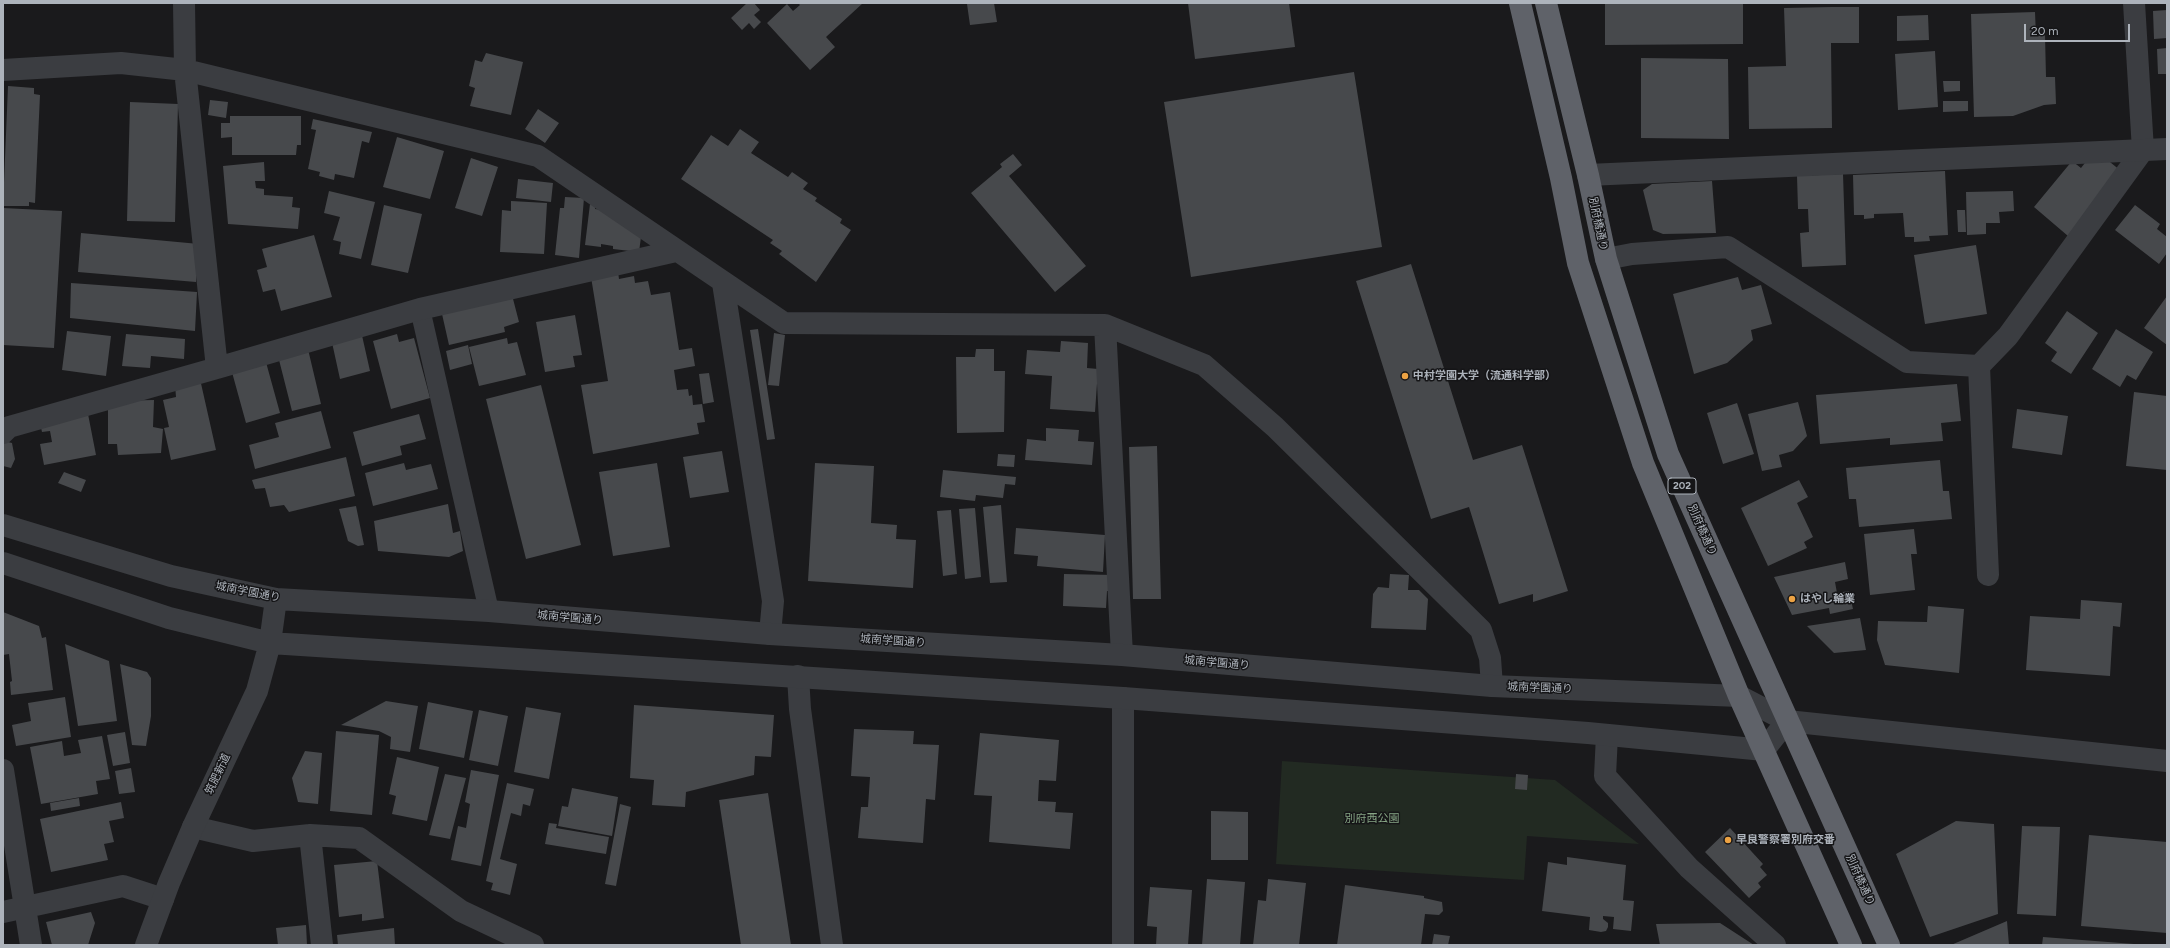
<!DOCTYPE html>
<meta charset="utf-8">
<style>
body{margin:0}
#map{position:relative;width:2170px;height:948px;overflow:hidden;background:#1a1a1c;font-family:Figtree,sans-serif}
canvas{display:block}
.frame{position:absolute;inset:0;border:4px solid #adb3bb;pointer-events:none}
.scale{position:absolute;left:2024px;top:24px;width:106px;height:18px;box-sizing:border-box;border:2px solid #adb3bb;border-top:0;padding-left:5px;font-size:12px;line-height:14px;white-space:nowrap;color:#adb3bb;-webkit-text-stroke:3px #151517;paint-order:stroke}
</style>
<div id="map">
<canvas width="2170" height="948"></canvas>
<div class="frame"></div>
<div class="scale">20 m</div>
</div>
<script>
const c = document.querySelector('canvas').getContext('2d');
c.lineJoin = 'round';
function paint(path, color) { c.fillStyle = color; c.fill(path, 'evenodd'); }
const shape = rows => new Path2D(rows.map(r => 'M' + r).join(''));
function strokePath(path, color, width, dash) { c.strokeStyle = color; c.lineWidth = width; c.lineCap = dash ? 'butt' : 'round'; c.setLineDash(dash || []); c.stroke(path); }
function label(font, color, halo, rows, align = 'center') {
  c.font = font + ' Figtree,"Noto Sans JP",sans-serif'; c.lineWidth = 3; c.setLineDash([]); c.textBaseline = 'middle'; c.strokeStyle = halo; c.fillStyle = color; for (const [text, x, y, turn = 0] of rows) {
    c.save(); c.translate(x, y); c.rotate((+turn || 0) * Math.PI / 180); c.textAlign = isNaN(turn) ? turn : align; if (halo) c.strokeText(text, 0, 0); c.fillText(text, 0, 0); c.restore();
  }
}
paint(shape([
 [1282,761,1555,780,1639,844,1527,836,1524,880,1276,864]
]), '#222a22');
paint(shape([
 [747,3,754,3,760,10,754,15,761,22,754,29,749,23,742,30,731,18],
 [798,3,863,3,826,37,835,47,810,70,767,23,787,4,793,11,800,5],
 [994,3,997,22,970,25,967,4],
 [1188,3,1289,3,1295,47,1195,59],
 [1605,3,1743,3,1743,44,1605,45],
 [1831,7,1859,7,1859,43,1831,43,1832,128,1749,129,1748,67,1786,66,1784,8],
 [2167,10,2167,38,2154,39,2153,11],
 [2035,12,2036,36,2045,35,2046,77,2055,77,2056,104,2044,105,2013,116,1974,117,1971,14],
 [1928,15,1929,40,1897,41,1897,16],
 [2167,48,2167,74,2158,74,2157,49],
 [1935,51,1938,107,1898,110,1895,54],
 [486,53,523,62,511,115,470,106,475,88,469,86,475,60,482,62],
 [1641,58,1728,59,1729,139,1641,138],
 [1354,72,1382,247,1191,277,1164,102],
 [1943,81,1960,81,1960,91,1944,92],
 [8,86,34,88,34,94,40,95,35,203,29,202,29,206,3,206],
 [210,100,228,102,226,118,208,115],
 [1943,101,1968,101,1968,111,1943,112],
 [130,102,178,104,175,222,127,221],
 [538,109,559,123,545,143,525,129],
 [230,116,301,116,301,145,297,145,296,155,232,155,232,137,221,138,221,123,230,123],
 [313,119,372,132,369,143,362,141,354,178,335,174,334,180,319,176,320,172,308,169,316,130,311,129],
 [740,129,759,142,751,153,788,177,792,172,808,183,803,189,817,198,815,201,842,219,840,223,851,230,816,282,779,254,782,251,770,243,773,240,681,179,711,135,728,146],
 [397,137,444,151,430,199,383,187],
 [1013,154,1022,165,1009,176,1086,266,1055,292,971,193,1002,167,1000,164],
 [471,158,498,167,482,216,455,208],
 [2105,158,2121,171,2068,236,2034,207,2072,161,2081,168,2088,159],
 [264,162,265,181,255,181,256,188,264,189,264,195,293,197,292,207,300,208,298,229,228,224,223,166],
 [1945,171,1948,235,1929,236,1930,241,1914,242,1914,237,1905,237,1903,213,1874,214,1874,218,1864,219,1864,215,1854,215,1853,175],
 [1843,174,1846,265,1802,267,1800,233,1809,232,1808,209,1798,209,1797,176],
 [518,179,553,183,551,202,516,198],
 [1712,181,1716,233,1663,234,1653,230,1643,190,1652,184],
 [329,191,375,202,361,259,339,254,341,242,333,240,340,217,324,213],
 [2013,191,2014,211,1999,212,2000,223,1986,223,1986,234,1967,235,1966,192],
 [565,197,584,198,579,258,555,255,560,208,564,208],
 [511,201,547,203,544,254,500,252,502,210,511,211],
 [590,204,595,205,595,209,604,210,641,237,639,252,613,249,613,246,601,244,601,247,585,245],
 [384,205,422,214,408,273,371,265],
 [2135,205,2160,224,2157,229,2167,237,2167,253,2159,264,2115,230],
 [3,208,62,211,54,348,3,345],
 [1957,210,1965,210,1966,232,1958,232],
 [81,233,199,244,196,282,78,272],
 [314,235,332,297,281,311,275,289,263,292,257,270,267,267,262,249],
 [1976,245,1987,314,1925,324,1914,255],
 [1411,264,1473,460,1522,445,1568,591,1533,602,1533,594,1499,604,1469,507,1431,519,1356,281],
 [618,272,619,279,634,276,635,283,648,281,651,295,670,292,679,350,692,348,695,366,674,370,677,390,688,389,689,396,692,395,693,405,702,404,705,422,697,423,699,434,593,454,581,385,608,381,591,277],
 [1738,277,1742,290,1761,285,1772,324,1751,330,1753,340,1727,363,1694,374,1673,294],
 [71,283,197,292,195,331,70,318],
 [512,295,519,322,504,327,505,332,449,345,442,314],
 [2167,296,2167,345,2144,328],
 [2067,311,2098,333,2071,374,2051,361,2057,352,2045,343],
 [575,315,582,355,573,356,575,367,545,372,536,322],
 [758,329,775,439,767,440,750,330],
 [2116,329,2153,352,2136,380,2127,375,2120,387,2092,369],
 [67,331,111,336,106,376,62,370],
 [361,331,370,371,340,379,331,338],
 [774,333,785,335,779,386,768,385],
 [126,334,185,339,184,359,151,356,150,368,122,366],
 [397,334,399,342,414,338,430,398,391,409,373,341],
 [507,338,508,344,517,342,526,375,479,386,469,347],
 [1061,341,1088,343,1087,368,1098,369,1095,412,1050,409,1052,376,1025,374,1027,350,1060,352],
 [307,345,321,404,292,411,277,352],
 [468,345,472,364,450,370,446,351],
 [976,349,994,349,994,371,1005,371,1004,432,957,433,956,357,975,357],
 [264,355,280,413,246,423,230,365],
 [709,373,714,402,703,404,699,374],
 [200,379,216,450,171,460,164,428,169,427,163,400,176,397,175,385],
 [1957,384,1961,421,1941,423,1943,441,1890,445,1890,438,1820,444,1816,395],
 [541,385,581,545,526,559,486,399],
 [2134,392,2167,396,2167,470,2126,466],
 [154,400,153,427,163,429,161,453,118,455,117,444,108,444,108,401],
 [1798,402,1807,436,1793,451,1779,455,1782,467,1762,471,1748,414],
 [1737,403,1754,454,1723,464,1707,413],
 [2017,409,2068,416,2062,455,2012,448],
 [321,411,331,448,255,469,249,445,279,437,275,423],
 [88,414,96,455,44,465,40,444,52,442,50,431,42,432,40,423],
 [419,414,426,439,400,446,402,455,362,466,353,432],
 [1046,428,1079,430,1078,441,1094,442,1092,465,1025,460,1027,439,1046,441],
 [4,441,12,443,15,459,11,468,3,466],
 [1157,446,1161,599,1133,599,1129,447],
 [722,451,729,492,690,498,683,457],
 [998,454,1015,455,1014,467,997,466],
 [346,457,355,496,289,512,284,505,270,507,265,488,255,489,252,480],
 [1940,460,1943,491,1949,491,1952,519,1859,527,1856,499,1849,499,1846,468],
 [404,463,406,470,431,464,438,489,373,506,365,473],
 [657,463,670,547,613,556,599,472],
 [815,463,874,466,871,523,897,525,896,539,916,540,913,588,808,581],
 [943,470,1016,477,1015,485,1005,484,1003,498,976,495,975,501,940,497],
 [64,472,86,480,81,492,58,483],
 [1799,480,1808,497,1797,503,1813,537,1804,542,1807,548,1768,566,1741,508],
 [448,504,453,533,460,531,463,551,449,557,378,551,374,521],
 [1001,505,1007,582,990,583,983,507],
 [356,506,364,545,358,546,348,541,339,509],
 [975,508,981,577,965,579,959,509],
 [951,510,957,574,943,576,937,511],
 [1016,528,1105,535,1103,572,1037,566,1038,556,1014,554],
 [1914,529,1917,554,1911,554,1915,590,1870,595,1864,534],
 [1845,562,1848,579,1835,582,1837,593,1849,591,1853,609,1830,614,1829,608,1792,615,1774,577],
 [1064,574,1114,575,1114,591,1107,591,1106,608,1063,606],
 [1390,574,1409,575,1408,590,1419,590,1428,599,1426,630,1371,628,1373,594,1378,587,1389,588],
 [2081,600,2122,603,2120,627,2113,626,2110,676,2026,670,2030,616,2080,619],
 [1928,606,1964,609,1959,673,1885,665,1877,640,1878,621,1927,622],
 [3,612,39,626,42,638,46,637,53,690,11,695,10,682,12,681,9,654,3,655],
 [1860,618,1866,650,1834,653,1807,626],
 [65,644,109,661,117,721,78,726],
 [120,664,147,672,151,678,151,716,146,746,132,745],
 [65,697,71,737,16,746,12,725,31,721,28,703],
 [386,701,418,706,410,752,390,749,391,737,379,731,341,725],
 [428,702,473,711,464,758,419,749],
 [634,705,774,715,771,757,755,756,754,775,686,792,685,807,652,805,654,780,630,778],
 [526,707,561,713,549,779,514,772],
 [479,710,508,716,498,766,469,760],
 [854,729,914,731,913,744,939,745,935,800,926,799,923,843,858,838,861,807,868,807,870,777,851,776],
 [336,731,379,735,372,815,330,811],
 [125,732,130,763,113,766,107,735],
 [980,733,1059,740,1056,781,1039,780,1038,801,1056,802,1055,812,1073,813,1070,849,989,842,992,796,974,795],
 [102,736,110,779,96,781,98,794,41,804,30,747,62,741,64,756,81,753,78,740],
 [305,751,322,753,318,804,298,802,292,778],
 [397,757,439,767,427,821,392,814,396,796,389,794],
 [131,768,135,792,119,794,115,771],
 [471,770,499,775,481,866,451,860,458,826,466,828,470,804,465,802],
 [445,774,466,778,450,839,429,835],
 [1516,774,1528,775,1527,790,1515,789],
 [507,783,534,789,530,806,523,804,521,816,511,813,500,859,517,864,510,895,491,890,493,883,486,881],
 [572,788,618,797,612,836,558,826,562,806,568,807],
 [768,793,791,945,741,945,719,800],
 [79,798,80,806,51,811,50,803],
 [121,802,124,818,109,821,114,842,104,844,108,860,51,872,40,819],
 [620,804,631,807,616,886,605,884],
 [1211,811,1248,812,1248,860,1211,860],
 [1956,821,1994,824,1998,914,1930,937,1896,854],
 [549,823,557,824,556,828,609,837,606,854,545,844],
 [2022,826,2060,827,2056,916,2017,914],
 [1730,828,1763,864,1760,867,1767,875,1758,883,1761,887,1749,898,1705,852],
 [2089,835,2167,842,2167,933,2081,926],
 [1567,857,1626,865,1623,900,1634,901,1631,931,1613,929,1614,917,1603,916,1603,919,1608,923,1608,927,1606,931,1601,932,1589,930,1590,917,1542,911,1548,862,1567,865],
 [377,861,384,918,362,921,362,914,339,917,334,865],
 [1207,879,1245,882,1240,945,1202,945],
 [1268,879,1306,883,1299,945,1253,945,1258,900,1266,901],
 [1345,885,1424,896,1424,898,1442,902,1443,911,1439,915,1425,914,1421,945,1337,945],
 [1150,887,1192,890,1188,945,1156,945,1157,927,1147,926],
 [91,912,95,923,88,945,52,945,46,922],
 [2007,921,2009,945,1951,945],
 [1720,923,1754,945,1660,945,1656,924],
 [306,925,307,945,278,945,276,928],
 [394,928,395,945,338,945,337,935],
 [1434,934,1450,936,1448,945,1432,945],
 [2043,937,2134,944,2134,945,2042,945]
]), '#47494c');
strokePath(shape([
 [420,309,489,611]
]), '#3b3d41', 20);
strokePath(shape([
 [3,70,121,63,185,70,538,156,784,323,1105,325,1204,365,1275,427,1481,630,1490,658,1492,686],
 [1606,259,1632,254,1728,247,1907,362,1979,366],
 [723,283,773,601,770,634],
 [1105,325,1122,655],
 [217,368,420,309,676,251],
 [3,433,9,427,217,368,185,70,184,3],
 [1988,575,1979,366,2008,336,2143,150,2134,3],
 [798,676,800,709,832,945],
 [1123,698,1123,945],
 [1607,735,1605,776,1689,868,1775,945],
 [3,770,31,945],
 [193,827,253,841,310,835,359,838,461,911,533,945],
 [310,835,322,945],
 [3,912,123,886,163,899]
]), '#3b3d41', 22);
strokePath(shape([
 [1588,175,2167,149],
 [3,525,171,576,276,599,489,611,770,634,1122,655,1492,686,1739,696,1787,721,2167,761],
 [3,563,169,618,270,643,1123,698,1588,733,1764,750,1787,721],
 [146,945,169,883,193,827,257,691,270,643,276,599]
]), '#3b3d41', 22);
strokePath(shape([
 [1520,3,1561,178,1578,263,1643,463,1739,696,1851,945],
 [1546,3,1588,175,1606,259,1668,454,1889,945]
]), '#5f6269', 22);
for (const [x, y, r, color] of [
 [1405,376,4,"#eca243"],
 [1792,599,4,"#eca243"],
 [1728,840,4,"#eca243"]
]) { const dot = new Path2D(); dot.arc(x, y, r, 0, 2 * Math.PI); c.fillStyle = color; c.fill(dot); strokePath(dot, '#151517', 1.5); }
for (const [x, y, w] of [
 [1682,486,28]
]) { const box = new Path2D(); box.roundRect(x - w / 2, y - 8, w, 16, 3); c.fillStyle = '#151517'; c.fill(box); strokePath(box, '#adb3bb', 1); }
label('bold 10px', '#adb3bb', null, [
 ["202",1682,486]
]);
label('11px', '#adb3bb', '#151517', [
 ["別府橋通り",1598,224,78],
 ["別府橋通り",1702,530,66],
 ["城南学園通り",248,592,11],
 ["城南学園通り",570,618,5],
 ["城南学園通り",893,641,4],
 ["城南学園通り",1217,663,5],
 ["城南学園通り",1540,688,2],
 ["筑肥新道",218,774,-65],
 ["別府橋通り",1860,880,66]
]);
label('bold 11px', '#adb3bb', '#151517', [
 ["中村学園大学（流通科学部）",1413,376],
 ["はやし輪業",1800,599],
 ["早良警察署別府交番",1736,840]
], 'left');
label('11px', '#87a585', '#151517', [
 ["別府西公園",1372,819]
]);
</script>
